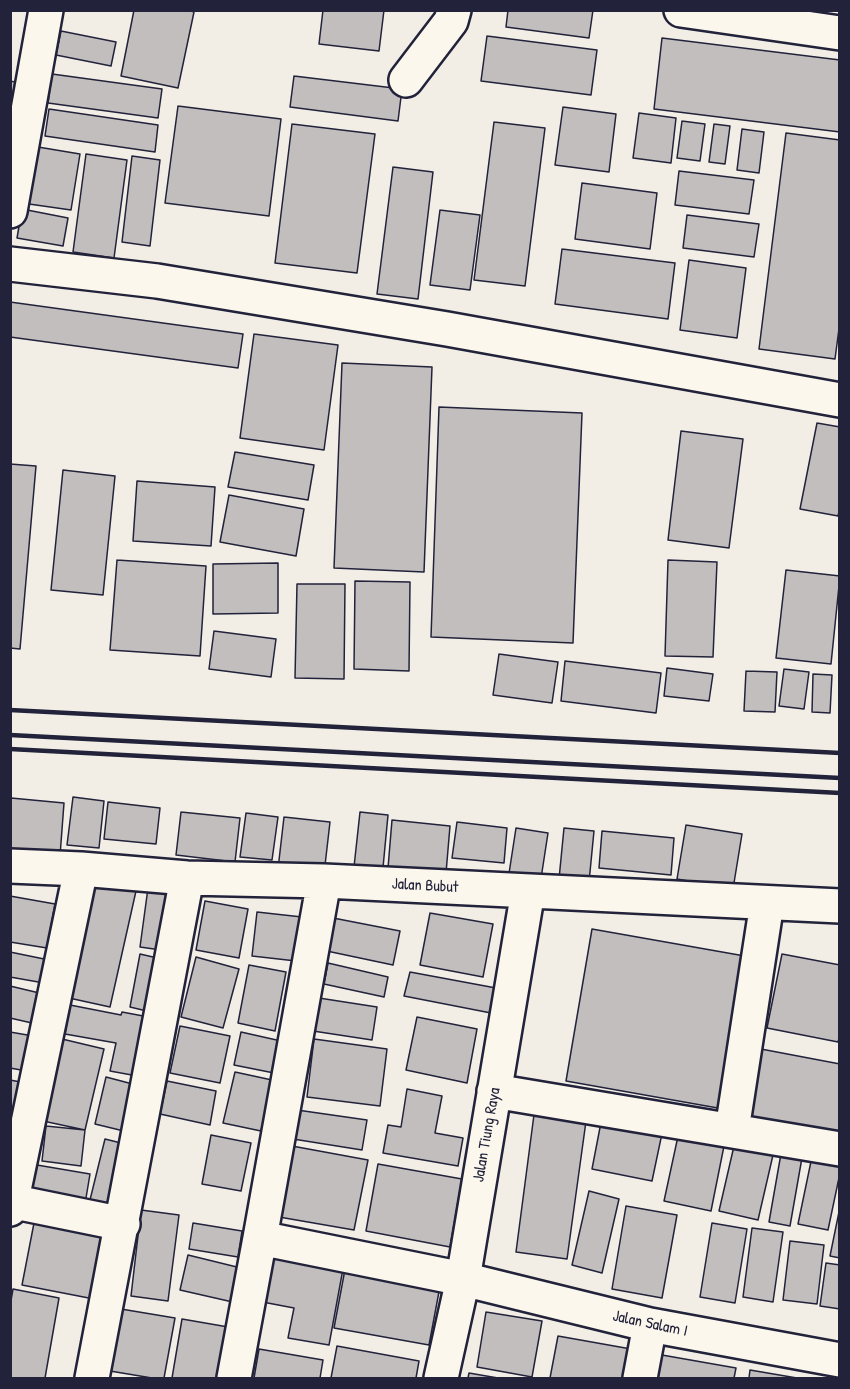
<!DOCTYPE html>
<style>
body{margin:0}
#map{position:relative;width:850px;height:1389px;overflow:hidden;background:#f2eee5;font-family:"Patrick Hand",sans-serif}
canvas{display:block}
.frame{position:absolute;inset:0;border:12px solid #22223b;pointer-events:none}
</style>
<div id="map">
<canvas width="850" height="1389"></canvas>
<div class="frame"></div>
</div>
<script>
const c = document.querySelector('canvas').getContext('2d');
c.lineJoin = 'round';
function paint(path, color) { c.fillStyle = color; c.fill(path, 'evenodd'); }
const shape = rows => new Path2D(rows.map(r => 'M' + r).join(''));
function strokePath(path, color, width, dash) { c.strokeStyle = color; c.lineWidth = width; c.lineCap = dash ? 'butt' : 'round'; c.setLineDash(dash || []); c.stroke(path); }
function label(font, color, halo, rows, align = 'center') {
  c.font = font + ' "Patrick Hand",sans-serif'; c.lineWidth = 5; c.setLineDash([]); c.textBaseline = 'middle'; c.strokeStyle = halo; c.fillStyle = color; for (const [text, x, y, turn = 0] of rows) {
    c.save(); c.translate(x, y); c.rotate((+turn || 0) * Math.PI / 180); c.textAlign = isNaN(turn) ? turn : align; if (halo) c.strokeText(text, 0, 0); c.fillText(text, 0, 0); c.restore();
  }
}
const building = shape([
 [134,10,188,10,194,12,178,88,121,76,134,10],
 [323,10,384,10,379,51,319,44,323,10],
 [508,10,593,10,589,38,506,27,508,10],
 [61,31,116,42,111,66,56,55,61,31],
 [487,36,597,50,591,95,481,81,487,36],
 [662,38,840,60,840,132,654,109,662,38],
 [52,74,162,89,158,118,48,103,52,74],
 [294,76,402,89,398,121,290,107,294,76],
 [10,81,15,82,10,108,10,81],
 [178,106,281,119,269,216,165,203,178,106],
 [563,107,616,114,609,172,555,165,563,107],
 [49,109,158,125,155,152,45,136,49,109],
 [639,113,676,118,671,163,633,158,639,113],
 [682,121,705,124,700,161,677,158,682,121],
 [494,122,545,128,525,286,474,280,494,122],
 [292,124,375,134,357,273,275,263,292,124],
 [714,124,730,126,725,164,709,162,714,124],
 [742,129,764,132,759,173,737,170,742,129],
 [786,133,840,140,840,321,835,359,759,349,786,133],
 [38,147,80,154,71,210,29,204,38,147],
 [86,154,127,160,114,258,73,252,86,154],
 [132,156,160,160,150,246,122,242,132,156],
 [393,167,433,172,418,299,377,294,393,167],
 [679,171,754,180,749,214,675,205,679,171],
 [582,183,657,193,650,249,575,239,582,183],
 [22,209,68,218,63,246,17,238,22,209],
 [440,210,480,215,470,290,430,285,440,210],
 [687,215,759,224,754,257,683,248,687,215],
 [562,249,675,263,668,319,555,304,562,249],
 [689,260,746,268,737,338,680,330,689,260],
 [10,302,243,334,238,368,10,337,10,302],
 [254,334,338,345,324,450,240,438,254,334],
 [342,363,432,367,424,572,334,568,342,363],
 [439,407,582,413,573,643,431,637,439,407],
 [817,423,840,427,840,507,838,516,800,509,817,423],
 [681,431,743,439,729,548,668,540,681,431],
 [235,452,314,465,308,500,228,487,235,452],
 [10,464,36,466,20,649,10,648,10,464],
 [63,470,115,476,103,595,51,590,63,470],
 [137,481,215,487,211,546,133,541,137,481],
 [229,495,304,509,296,556,220,542,229,495],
 [117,560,206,566,200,656,110,650,117,560],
 [668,560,717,562,713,657,665,656,668,560],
 [278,563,278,613,213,614,213,564,278,563],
 [786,570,840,576,831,664,776,658,786,570],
 [355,581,410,582,409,671,354,669,355,581],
 [297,584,345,584,344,679,295,678,297,584],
 [214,631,276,639,271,677,209,669,214,631],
 [499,654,558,662,552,703,493,695,499,654],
 [565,661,661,673,656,713,561,701,565,661],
 [667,668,713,674,709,701,664,696,667,668],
 [784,669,809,672,804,709,779,706,784,669],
 [746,671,777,672,775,712,744,711,746,671],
 [813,674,832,675,830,713,812,712,813,674],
 [73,797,104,801,99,848,67,845,73,797],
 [11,798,64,803,60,856,10,851,11,798],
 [108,802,160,808,156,844,104,839,108,802],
 [181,812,240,818,235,862,176,855,181,812],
 [360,812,388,815,382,878,353,876,360,812],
 [246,813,278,817,272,860,240,857,246,813],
 [284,817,330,822,324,874,278,869,284,817],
 [392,820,450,826,446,873,388,868,392,820],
 [457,822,507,828,504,863,452,858,457,822],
 [686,825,742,834,733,889,677,879,686,825],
 [516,828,548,833,540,885,508,880,516,828],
 [564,828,594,831,589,882,559,879,564,828],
 [602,831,674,838,671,875,599,868,602,831],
 [96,882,136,891,110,1007,69,998,96,882],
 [148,888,169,891,161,950,140,947,148,888],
 [10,896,55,904,47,948,10,942,10,896],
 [205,901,248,909,239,958,196,950,205,901],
 [257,912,302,917,296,961,252,956,257,912],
 [430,913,493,924,483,977,420,965,430,913],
 [328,917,400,931,393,965,322,950,328,917],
 [592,929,756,958,729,1110,566,1081,592,929],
 [10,952,49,960,44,983,10,977,10,952],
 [140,954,166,960,155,1013,130,1007,140,954],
 [782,954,840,965,840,1035,838,1042,767,1028,782,954],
 [196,957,239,969,223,1028,181,1017,196,957],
 [328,963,388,977,384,997,324,984,328,963],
 [249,965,286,972,275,1031,238,1023,249,965],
 [410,972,496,988,491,1013,404,996,410,972],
 [10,986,52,996,45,1026,10,1018,10,986],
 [319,998,377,1007,372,1040,313,1031,319,998],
 [70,1005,121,1015,122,1012,159,1019,148,1078,110,1071,116,1043,65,1034,70,1005],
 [417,1017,477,1029,467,1083,406,1070,417,1017],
 [180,1026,230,1036,220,1083,170,1073,180,1026],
 [10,1032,39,1037,32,1072,10,1068,10,1032],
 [241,1032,281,1041,274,1073,234,1065,241,1032],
 [62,1039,104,1049,85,1130,43,1121,62,1039],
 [314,1039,387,1049,380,1106,307,1097,314,1039],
 [761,1049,840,1064,840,1134,747,1116,761,1049],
 [235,1072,272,1080,261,1131,223,1123,235,1072],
 [106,1077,144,1087,132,1133,95,1124,106,1077],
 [10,1080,31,1084,23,1123,10,1120,10,1080],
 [167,1081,216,1091,210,1125,160,1114,167,1081],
 [407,1089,442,1096,435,1133,463,1138,458,1166,383,1153,388,1125,401,1127,407,1089],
 [535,1107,587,1114,567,1259,516,1252,535,1107],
 [297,1110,367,1120,362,1150,293,1139,297,1110],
 [603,1112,664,1124,652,1181,592,1169,603,1112],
 [46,1126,85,1130,81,1166,42,1161,46,1126],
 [680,1127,726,1136,711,1211,664,1201,680,1127],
 [211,1135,251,1143,241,1191,202,1184,211,1135],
 [105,1139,133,1146,116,1215,88,1208,105,1139],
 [292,1146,368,1160,354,1230,279,1217,292,1146],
 [734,1146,773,1155,758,1220,719,1211,734,1146],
 [814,1147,840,1152,840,1173,828,1230,798,1224,814,1147],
 [782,1148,803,1152,790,1226,769,1222,782,1148],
 [378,1164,462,1179,450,1247,366,1231,378,1164],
 [37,1165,90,1174,85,1204,31,1195,37,1165],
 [589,1191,619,1199,602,1273,572,1265,589,1191],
 [626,1206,677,1215,662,1298,612,1289,626,1206],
 [840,1207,840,1258,830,1256,840,1207],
 [141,1210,179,1215,168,1301,131,1296,141,1210],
 [34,1223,110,1237,99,1300,22,1285,34,1223],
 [193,1223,242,1231,238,1257,189,1249,193,1223],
 [712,1223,747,1229,735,1303,700,1297,712,1223],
 [752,1228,783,1232,773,1302,743,1297,752,1228],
 [790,1241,824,1245,817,1304,783,1300,790,1241],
 [263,1244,345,1258,329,1345,288,1338,294,1308,252,1300,263,1244],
 [188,1255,245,1269,237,1303,180,1290,188,1255],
 [826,1263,840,1265,840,1309,820,1306,826,1263],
 [346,1264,441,1281,429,1345,334,1328,346,1264],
 [13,1289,59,1298,45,1378,10,1378,10,1306,13,1289],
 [121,1309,175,1318,164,1378,152,1378,110,1371,121,1309],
 [486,1312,542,1321,532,1377,477,1367,486,1312],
 [182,1319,234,1328,225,1378,172,1378,182,1319],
 [558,1336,631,1349,626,1378,550,1378,558,1336],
 [337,1346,419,1361,416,1378,331,1378,337,1346],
 [259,1349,323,1360,320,1378,254,1378,259,1349],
 [662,1355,736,1368,734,1378,658,1378,662,1355],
 [750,1370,797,1378,749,1378,750,1370],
 [469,1373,498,1378,468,1378,469,1373]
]);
paint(building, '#c2bebe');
strokePath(building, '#22223b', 1.5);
const minor = shape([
 [681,10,840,33],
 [406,80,451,21,454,10],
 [10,211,46,10],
 [10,264,157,281,447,329,840,400],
 [10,866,81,869,187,878,324,881,840,906],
 [494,1091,840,1149],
 [732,1130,767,903],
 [10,1201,123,1224],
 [10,1209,81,869],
 [260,1238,463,1279,650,1325,840,1360],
 [92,1378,187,878],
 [234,1378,260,1238,324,881],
 [441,1378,463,1279,528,891],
 [640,1378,650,1325]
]);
strokePath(minor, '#22223b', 38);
strokePath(minor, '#fbf7ec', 33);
strokePath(shape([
 [10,710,840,753],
 [10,735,840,778],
 [10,749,840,793]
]), '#22223b', 4.5);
label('16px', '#22223b', '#fbf7ec', [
 ["Jalan Bubut",425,886,3],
 ["Jalan Tiung Raya",487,1135,-80],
 ["Jalan Salam I",650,1324,12]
]);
</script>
